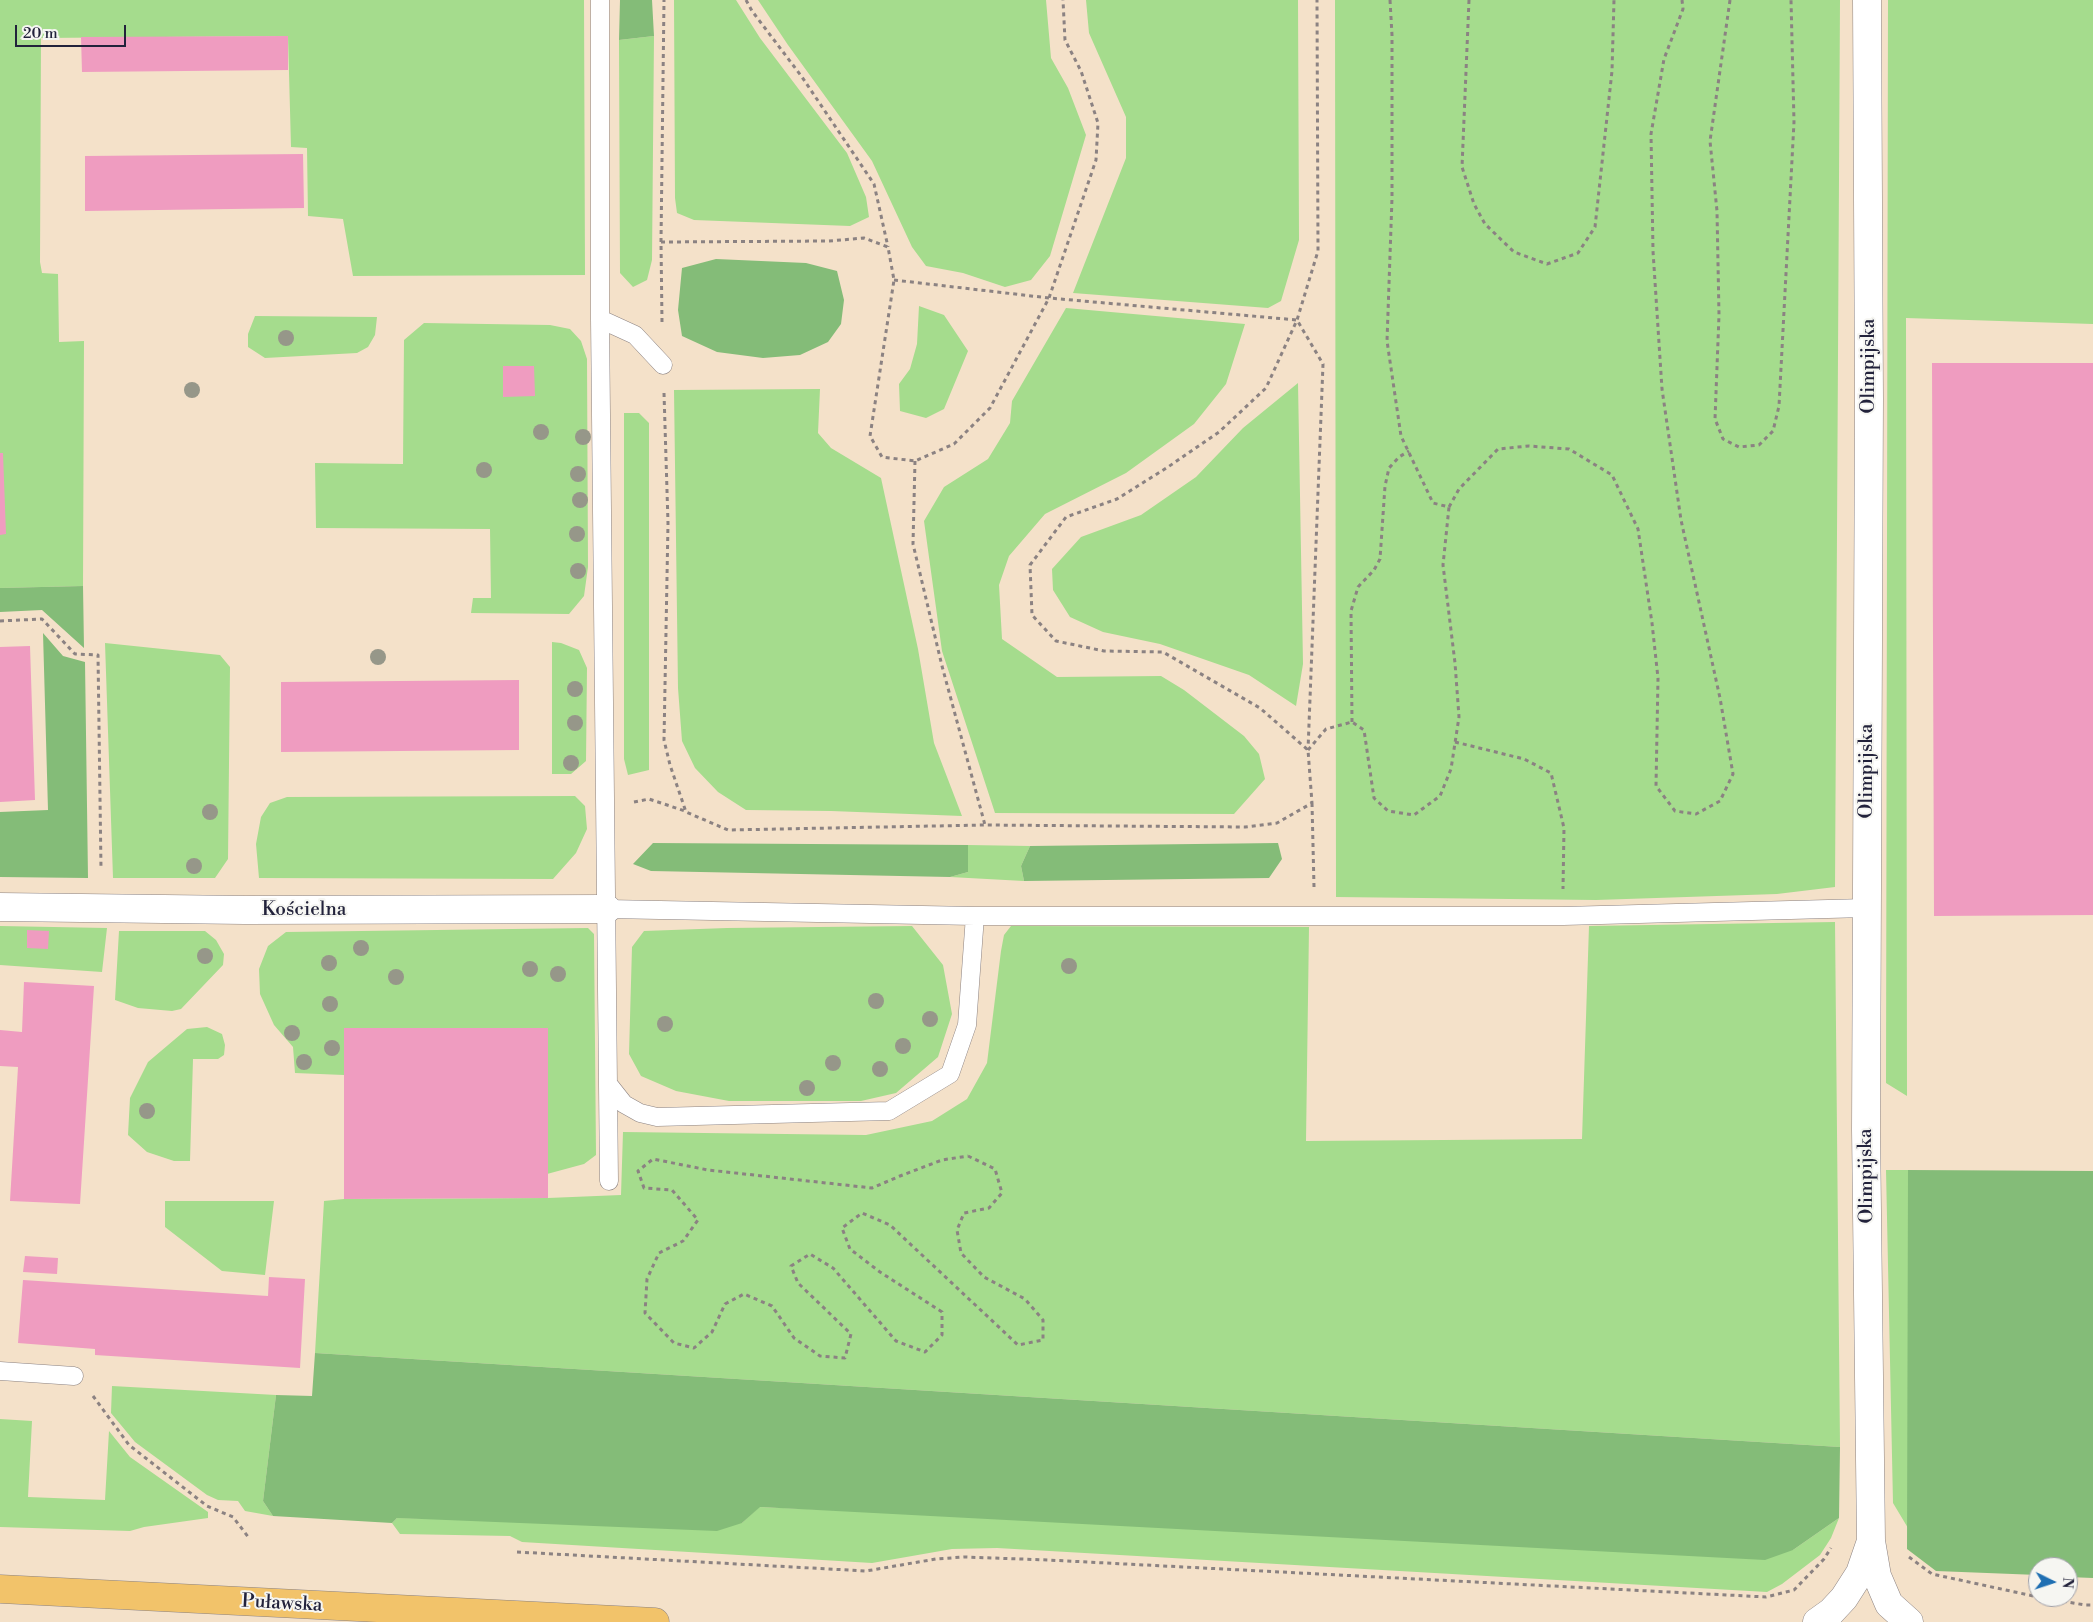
<!DOCTYPE html>
<meta charset="utf-8">
<style>
body{margin:0}
#map{position:relative;width:2093px;height:1622px;overflow:hidden;background:#f4e1c9;font-family:"Libre Bodoni",serif}
canvas{display:block}
.north{position:absolute;left:2028px;top:1557px;width:50px;height:50px;box-sizing:border-box;background:#f6f6f2;border:1px solid #a1a1a9;border-radius:50%;rotate:94deg;font-size:14px;font-weight:700;line-height:20px;text-align:center;color:#22223b}
.north::after{content:'';display:block;margin:auto;width:18px;height:22px;background:#1f6fb2;clip-path:polygon(50% 0,100% 100%,50% 72%,0 100%)}
.scale{position:absolute;left:15px;top:25px;width:111px;height:22px;box-sizing:border-box;border:2px solid #22223b;border-top:0;padding-left:6px;font-size:15px;line-height:18px;white-space:nowrap;color:#22223b;-webkit-text-stroke:4px #f6f6f2;paint-order:stroke}
</style>
<div id="map">
<canvas width="2093" height="1622"></canvas>
<div class="north">N</div>
<div class="scale">20 m</div>
</div>
<script>
const c = document.querySelector('canvas').getContext('2d');
c.lineJoin = 'round';
function paint(path, color) { c.fillStyle = color; c.fill(path, 'evenodd'); }
const shape = rows => new Path2D(rows.map(r => 'M' + r).join(''));
function strokePath(path, color, width, dash) { c.strokeStyle = color; c.lineWidth = width; c.lineCap = dash ? 'butt' : 'round'; c.setLineDash(dash || []); c.stroke(path); }
function label(font, color, halo, rows, align = 'center') {
  c.font = font + ' "Libre Bodoni",serif'; c.lineWidth = 4; c.setLineDash([]); c.textBaseline = 'middle'; c.strokeStyle = halo; c.fillStyle = color; for (const [text, x, y, turn = 0] of rows) {
    c.save(); c.translate(x, y); c.rotate((+turn || 0) * Math.PI / 180); c.textAlign = isNaN(turn) ? turn : align; if (halo) c.strokeText(text, 0, 0); c.fillText(text, 0, 0); c.restore();
  }
}
paint(shape([
 [0,0,584,0,585,275,353,276,343,219,308,216,307,148,291,147,288,36,41,38,40,262,42,273,58,274,59,342,84,341,83,586,0,588],
 [674,0,736,0,760,38,847,153,866,197,869,217,850,226,694,220,677,213,675,198],
 [758,0,1046,0,1051,58,1068,88,1086,135,1050,256,1031,280,1005,287,963,273,926,266,912,247,872,161,788,45],
 [1086,0,1298,0,1299,240,1281,301,1268,308,1073,293,1126,158,1126,117,1089,33],
 [1335,0,1840,0,1835,887,1777,894,1596,900,1336,897],
 [1888,0,2093,0,2093,324,1906,318,1907,1096,1886,1083],
 [654,36,652,260,647,280,633,287,620,273,619,40],
 [919,306,944,315,968,351,944,409,926,418,900,411,899,384,910,369,917,344],
 [1066,308,1245,324,1226,384,1194,424,1126,473,1045,514,1009,556,999,585,1002,639,1057,677,1161,676,1184,690,1244,736,1259,754,1265,779,1234,814,995,813,942,651,924,521,944,487,988,459,1010,423,1012,401],
 [255,316,377,317,375,335,368,347,357,353,265,358,248,347,248,334],
 [424,323,550,325,570,329,581,341,587,359,588,567,584,596,569,614,471,613,473,598,491,598,490,529,316,528,315,463,403,464,404,340],
 [1298,383,1303,664,1296,706,1249,675,1160,644,1103,632,1070,617,1053,590,1052,569,1081,537,1141,515,1196,477,1243,428],
 [820,389,818,433,831,448,881,478,918,649,934,743,962,816,831,811,746,810,718,792,695,768,682,741,678,688,674,390],
 [624,413,639,413,649,423,649,770,628,775,624,759],
 [552,642,561,643,579,650,587,668,586,761,571,774,552,774],
 [105,643,220,655,230,667,228,859,215,878,113,878],
 [575,796,585,806,587,829,576,853,553,879,259,878,256,844,261,817,270,803,287,797],
 [968,845,1030,846,1021,866,1024,881,950,877,968,872],
 [1835,922,1840,1447,315,1353,324,1201,344,1199,548,1198,621,1195,623,1132,866,1135,932,1121,967,1099,987,1063,1001,951,1004,935,1011,926,1309,927,1306,1141,1582,1139,1589,926],
 [0,926,107,928,102,972,0,965],
 [912,926,943,965,952,1014,938,1057,896,1093,861,1101,729,1101,676,1091,641,1076,629,1054,632,947,644,931,727,928],
 [588,928,594,934,596,1155,584,1164,547,1174,344,1075,295,1073,293,1047,274,1025,260,994,259,969,268,946,286,932],
 [119,931,205,931,216,940,224,954,223,965,181,1009,172,1011,138,1008,115,1000],
 [207,1027,222,1034,225,1045,224,1055,218,1059,193,1059,190,1161,174,1161,147,1152,128,1135,130,1098,148,1062,187,1029],
 [1886,1170,1908,1170,1908,1528,1893,1503],
 [165,1201,274,1201,265,1275,222,1271,165,1227],
 [112,1386,276,1395,263,1501,273,1516,245,1511,238,1501,218,1500,207,1495,135,1442,111,1413],
 [0,1419,32,1421,28,1497,105,1500,109,1431,130,1457,208,1512,208,1518,144,1527,130,1531,0,1527],
 [759,1507,1793,1550,1839,1518,1831,1538,1820,1555,1782,1584,1767,1592,997,1548,952,1549,872,1563,522,1542,510,1536,400,1534,392,1523,397,1518,742,1523]
]), '#a5dc8d');
paint(shape([
 [620,0,652,0,654,36,619,40],
 [716,259,806,263,837,271,844,300,841,324,828,342,800,355,763,358,717,352,682,336,678,310,682,268],
 [83,586,84,648,42,610,0,612,0,588],
 [43,633,63,656,85,662,88,878,0,877,0,812,48,810],
 [653,843,968,845,968,872,950,877,651,871,633,864],
 [1278,843,1282,859,1269,878,1024,881,1021,866,1030,846],
 [1908,1170,2093,1171,2093,1578,2068,1577,2068,1567,2038,1567,2038,1575,1936,1571,1907,1549],
 [315,1353,1840,1447,1839,1518,1793,1550,1765,1560,760,1507,742,1523,717,1531,397,1518,392,1523,273,1516,263,1501,276,1395,312,1396]
]), '#84bc78');
paint(shape([
 [288,36,288,70,82,72,81,37],
 [303,154,304,208,85,211,85,156],
 [1932,363,2093,363,2093,915,1934,916],
 [503,366,534,366,535,396,503,397],
 [0,453,3,453,6,534,0,535],
 [30,646,35,800,0,802,0,647],
 [519,680,519,750,281,752,281,682],
 [27,930,49,931,48,949,27,948],
 [24,982,94,986,80,1204,10,1201,18,1067,0,1066,0,1030,22,1032],
 [344,1028,548,1028,548,1198,344,1199],
 [25,1256,58,1258,57,1274,23,1272],
 [269,1277,305,1279,300,1368,95,1355,95,1349,18,1343,23,1280,268,1296]
]), '#ef9cc0');
const lane = shape([
 [600,0,600,319,609,1181],
 [600,319,635,335,663,365],
 [607,909,975,916,1563,916,1866,908],
 [609,1085,624,1104,640,1113,657,1117,889,1111,950,1074,967,1025,975,916],
 [0,1371,74,1376]
]);
const street = shape([
 [1867,0,1869,398,1866,1129,1871,1541,1877,1576,1889,1604,1909,1622],
 [0,907,245,910,607,909],
 [1817,1622,1831,1612,1844,1598,1860,1573,1871,1541]
]);
const primary = shape([
 [0,1589,655,1622]
]);
strokePath(lane, '#8b8282', 19);
strokePath(street, '#8b8282', 29);
strokePath(primary, '#8b8282', 29);
strokePath(shape([
 [746,0,752,11,802,77,874,184,888,247],
 [1390,0,1392,35,1392,198,1387,341,1401,436,1433,503,1449,507,1459,489,1498,449,1529,446,1569,449,1612,475,1638,529,1652,623,1658,678,1656,786,1675,811,1696,814,1720,801,1733,774,1720,698,1681,520,1662,389,1653,251,1651,134,1664,59,1683,9,1682,0],
 [1469,0,1462,167,1474,204,1485,224,1514,252,1547,264,1578,253,1595,227,1612,71,1614,0],
 [1730,0,1710,141,1717,211,1719,315,1715,419,1723,439,1739,447,1759,445,1773,431,1779,406,1794,122,1791,0],
 [661,242,664,0],
 [894,280,1049,298,1297,320,1323,364,1308,750],
 [662,322,661,242,829,241,864,238,888,247,894,280,870,436,882,457,915,461,954,444,990,408,1049,298,1096,160,1098,123,1081,71,1065,40,1063,0],
 [664,393,668,523,664,740,670,765,686,812,728,830,985,825,1245,827,1277,823,1312,803,1308,750,1260,708,1163,652,1104,651,1056,641,1032,615,1030,565,1066,517,1117,499,1168,467,1219,432,1266,388,1297,320,1318,251,1317,0],
 [915,461,913,544,942,666,985,825],
 [0,621,42,619,75,654,98,655,101,869],
 [1352,722,1351,611,1358,587,1374,570,1380,559,1385,486,1389,468,1399,457,1409,451],
 [1455,742,1524,759,1551,773,1564,828,1563,889],
 [1308,750,1326,729,1352,722,1364,730,1374,798,1388,811,1414,815,1440,796,1451,769,1459,717,1455,663,1443,565,1449,507],
 [634,802,649,799,685,811],
 [1312,803,1314,887],
 [968,1156,995,1169,1002,1193,989,1208,964,1213,957,1230,961,1253,984,1277,1025,1299,1043,1320,1043,1340,1018,1345,890,1225,862,1213,842,1228,850,1249,880,1272,942,1312,942,1335,925,1352,896,1341,833,1268,810,1254,791,1266,798,1283,851,1334,845,1358,820,1356,794,1338,772,1306,744,1294,725,1304,712,1332,694,1348,674,1343,645,1313,647,1279,659,1253,683,1241,698,1220,672,1190,644,1188,638,1171,653,1159,708,1170,872,1188,900,1176,942,1160,968,1156],
 [93,1396,129,1445,207,1506,233,1517,249,1538],
 [517,1552,866,1571,936,1559,964,1557,1048,1560,1766,1597,1794,1590,1824,1559,1831,1548],
 [1909,1557,1932,1574,2038,1597],
 [2039,1597,2085,1605,2093,1605]
]), '#8b8282', 3, [4, 4]);
strokePath(lane, '#fff', 18);
strokePath(street, '#fff', 28);
strokePath(primary, '#f2c36a', 28);
c.fillStyle = '#969789';
for (const [x, y] of [
 [286,338],
 [192,390],
 [541,432],
 [583,437],
 [484,470],
 [578,474],
 [580,500],
 [577,534],
 [578,571],
 [378,657],
 [575,689],
 [575,723],
 [571,763],
 [210,812],
 [194,866],
 [361,948],
 [205,956],
 [329,963],
 [1069,966],
 [530,969],
 [558,974],
 [396,977],
 [876,1001],
 [330,1004],
 [930,1019],
 [665,1024],
 [292,1033],
 [903,1046],
 [332,1048],
 [304,1062],
 [833,1063],
 [880,1069],
 [807,1088],
 [147,1111]
]) { c.beginPath(); c.arc(x, y, 8, 0, 2 * Math.PI); c.fill(); }
label('19px', '#22223b', '#f6f6f2', [
 ["Olimpijska",1869,366,-90],
 ["Olimpijska",1867,771,-90],
 ["Kościelna",304,910],
 ["Olimpijska",1867,1176,-91],
 ["Puławska",282,1604,3]
]);
</script>
